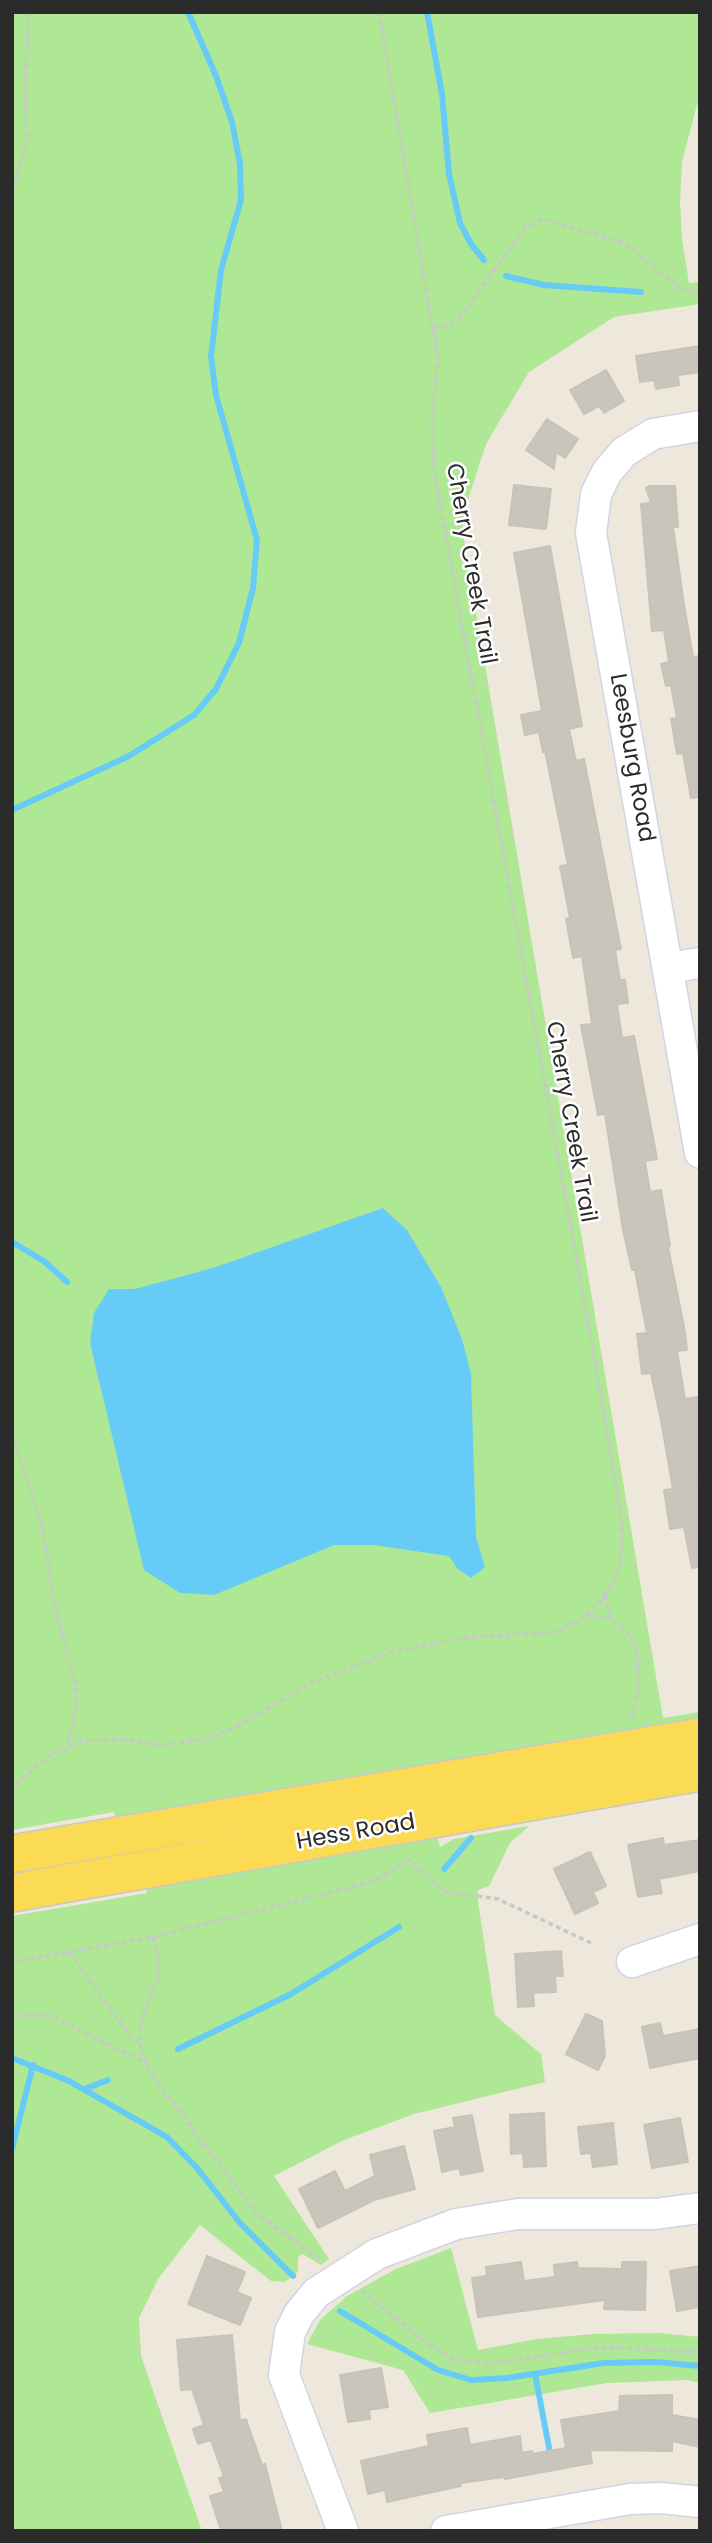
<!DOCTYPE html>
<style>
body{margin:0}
#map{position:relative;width:712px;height:2543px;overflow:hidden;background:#eee7dc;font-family:Poppins,sans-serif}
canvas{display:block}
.frame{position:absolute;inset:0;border:14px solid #2b2b2b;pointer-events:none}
</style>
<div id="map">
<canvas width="712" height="2543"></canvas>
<div class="frame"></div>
</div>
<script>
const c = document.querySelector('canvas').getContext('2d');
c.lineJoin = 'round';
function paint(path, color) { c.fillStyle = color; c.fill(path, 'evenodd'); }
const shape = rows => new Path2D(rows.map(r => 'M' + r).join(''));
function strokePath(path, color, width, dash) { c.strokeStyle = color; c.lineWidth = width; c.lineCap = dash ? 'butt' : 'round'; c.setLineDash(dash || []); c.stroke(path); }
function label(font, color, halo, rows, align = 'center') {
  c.font = font + ' Poppins,sans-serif'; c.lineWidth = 5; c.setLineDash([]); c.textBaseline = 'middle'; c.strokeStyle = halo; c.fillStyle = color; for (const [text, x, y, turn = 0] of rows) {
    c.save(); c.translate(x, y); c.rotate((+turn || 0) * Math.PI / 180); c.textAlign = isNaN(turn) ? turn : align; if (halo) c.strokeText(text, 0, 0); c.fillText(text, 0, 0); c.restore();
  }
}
paint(shape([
 [12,12,700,12,700,93,682,162,680,202,682,239,689,283,700,282,700,304,614,317,529,372,486,444,464,512,463,535,663,1718,700,1712,700,1724,117,1823,114,1812,12,1830],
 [529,1826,510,1843,489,1886,478,1890,478,1901,495,2015,541,2054,545,2082,414,2114,344,2140,274,2176,329,2259,321,2265,302,2254,298,2258,298,2272,285,2282,271,2281,200,2225,158,2279,139,2318,141,2356,202,2531,12,2531,12,1916,147,1893,145,1883,436,1830,440,1847,454,1839],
 [451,2248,478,2350,537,2339,593,2334,661,2333,700,2337,700,2383,687,2380,607,2383,430,2413,403,2370,307,2344,320,2320,347,2296,396,2269]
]), '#aee894');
paint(shape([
 [383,1208,407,1230,441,1287,462,1339,471,1374,476,1537,485,1567,471,1578,458,1569,449,1556,373,1545,334,1545,214,1595,180,1593,144,1570,90,1343,94,1313,109,1289,135,1289,213,1268]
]), '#67cbf7');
strokePath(shape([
 [427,12,442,94,449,174,460,223,471,244,484,260],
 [506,276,544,285,641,292],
 [12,810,129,756,194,715,216,689,239,643,253,588,257,540,216,395,211,357,221,270,241,200,240,164,232,122,216,76,188,12],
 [12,1242,44,1261,67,1282],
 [444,1869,471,1838],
 [178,2049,291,1994,399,1927],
 [12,2058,69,2081,167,2137,197,2168,240,2223,293,2276],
 [85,2089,108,2080],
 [12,2149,33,2065],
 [340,2311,438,2370,471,2380,507,2378,604,2363,656,2362,700,2366],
 [535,2374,551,2458]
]), '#67cbf7', 6);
const building = shape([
 [700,346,700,372,678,375,679,385,656,389,654,380,640,382,636,356,700,346],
 [606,370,624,401,604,413,599,406,584,414,570,390,606,370],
 [547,419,578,439,565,458,556,452,554,469,526,450,547,419],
 [514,485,551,489,546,529,509,525,514,485],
 [650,486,675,486,678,527,673,527,684,605,693,657,700,656,700,797,691,798,683,753,677,754,671,719,677,718,671,685,666,686,661,664,669,662,664,630,652,631,641,504,651,503,646,488,650,486],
 [550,546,582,726,569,729,576,761,584,759,621,949,615,950,620,980,625,980,628,1003,617,1004,622,1038,634,1036,657,1159,645,1161,650,1192,661,1190,670,1246,668,1247,684,1327,687,1350,677,1351,685,1399,697,1397,700,1414,700,1470,697,1471,700,1567,692,1568,684,1527,670,1529,664,1490,673,1489,662,1426,651,1373,642,1374,637,1334,647,1333,635,1270,632,1270,623,1230,605,1114,598,1115,581,1025,592,1024,582,956,573,958,566,919,570,918,560,866,568,865,545,751,543,752,539,732,525,735,521,715,542,711,514,553,550,546],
 [663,1838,664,1845,700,1840,700,1871,659,1879,662,1893,638,1897,628,1845,663,1838],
 [590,1852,606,1886,593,1892,598,1903,575,1914,554,1869,590,1852],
 [561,1951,563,1976,555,1976,556,1992,533,1993,534,2006,518,2007,515,1954,561,1951],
 [586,2014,602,2021,605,2056,598,2070,566,2054,586,2014],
 [660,2023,663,2036,700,2029,700,2058,650,2068,642,2027,660,2023],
 [544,2113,546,2166,524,2167,523,2153,511,2154,510,2115,544,2113],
 [472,2115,483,2171,461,2175,459,2168,442,2172,434,2131,455,2127,453,2118,472,2115],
 [680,2118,688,2162,652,2168,644,2125,680,2118],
 [613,2123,617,2164,593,2167,591,2153,581,2154,578,2127,613,2123],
 [404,2146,415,2189,374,2200,318,2228,299,2189,335,2171,345,2191,375,2176,370,2155,404,2146],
 [207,2256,245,2272,237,2292,251,2298,240,2325,188,2304,207,2256],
 [521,2262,524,2281,555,2277,554,2265,577,2262,578,2268,622,2269,622,2262,646,2262,645,2310,604,2309,605,2300,478,2317,472,2278,487,2276,486,2267,521,2262],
 [700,2266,700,2307,677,2311,670,2271,700,2266],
 [232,2335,240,2421,246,2419,262,2465,265,2464,282,2531,221,2531,210,2496,224,2492,219,2478,224,2477,211,2440,198,2444,193,2429,204,2425,192,2389,181,2390,177,2340,232,2335],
 [381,2368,388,2407,369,2410,370,2419,348,2422,340,2375,381,2368],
 [672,2395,672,2415,700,2420,700,2447,672,2441,672,2451,590,2450,592,2463,505,2479,504,2477,460,2483,461,2486,387,2502,385,2490,368,2494,361,2461,429,2446,427,2435,467,2428,470,2445,520,2436,522,2453,532,2451,532,2454,566,2448,561,2420,619,2411,620,2396,672,2395]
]);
paint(building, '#c9c4bc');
strokePath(building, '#c9c3b5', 2);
const minor = shape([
 [700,426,653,434,624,452,607,472,596,494,591,533,700,1153],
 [668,968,700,963],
 [632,1962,700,1939],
 [343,2531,284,2375,290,2332,299,2314,316,2293,377,2254,456,2224,518,2214,655,2214,700,2208],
 [446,2531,630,2499,661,2498,700,2502]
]);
const major = shape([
 [12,1854,700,1737],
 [12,1893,700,1772]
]);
strokePath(minor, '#d1d4e5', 33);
strokePath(major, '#c8c8c8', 40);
strokePath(shape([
 [12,194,27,142,25,83,29,12],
 [434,328,446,326,458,320,525,228,541,219,625,243,680,288,700,294],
 [12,1433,41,1521,55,1607,75,1680,76,1709,68,1746],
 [605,1596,611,1618,627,1632,637,1651,638,1690,632,1719],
 [588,1615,611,1618],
 [12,1793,22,1779,46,1757,83,1741,121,1739,163,1745,207,1739,236,1727,309,1684,389,1653,462,1638,556,1632,577,1622,595,1607,612,1585,621,1561,622,1522,596,1367,434,470,432,424,438,359,379,12],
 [153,1937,159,1961,158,1979,143,2015,140,2033,141,2051,149,2071,257,2214,323,2261],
 [69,1952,131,2037,141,2045],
 [12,1962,153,1937,351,1887,373,1881,410,1860,442,1891,498,1899,591,1943],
 [12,2016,50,2015,145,2062],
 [362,2291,429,2345,453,2358,469,2362,496,2363,601,2347,700,2352]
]), '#c8c8c8', 3.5, [5, 3.5]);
strokePath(minor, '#fff', 30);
strokePath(major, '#fbda54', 37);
label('23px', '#2b2b2b', '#fff', [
 ["Cherry Creek Trail",470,564,80],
 ["Leesburg Road",631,758,80],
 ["Cherry Creek Trail",570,1122,80],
 ["Hess Road",356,1833,-10]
]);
</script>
